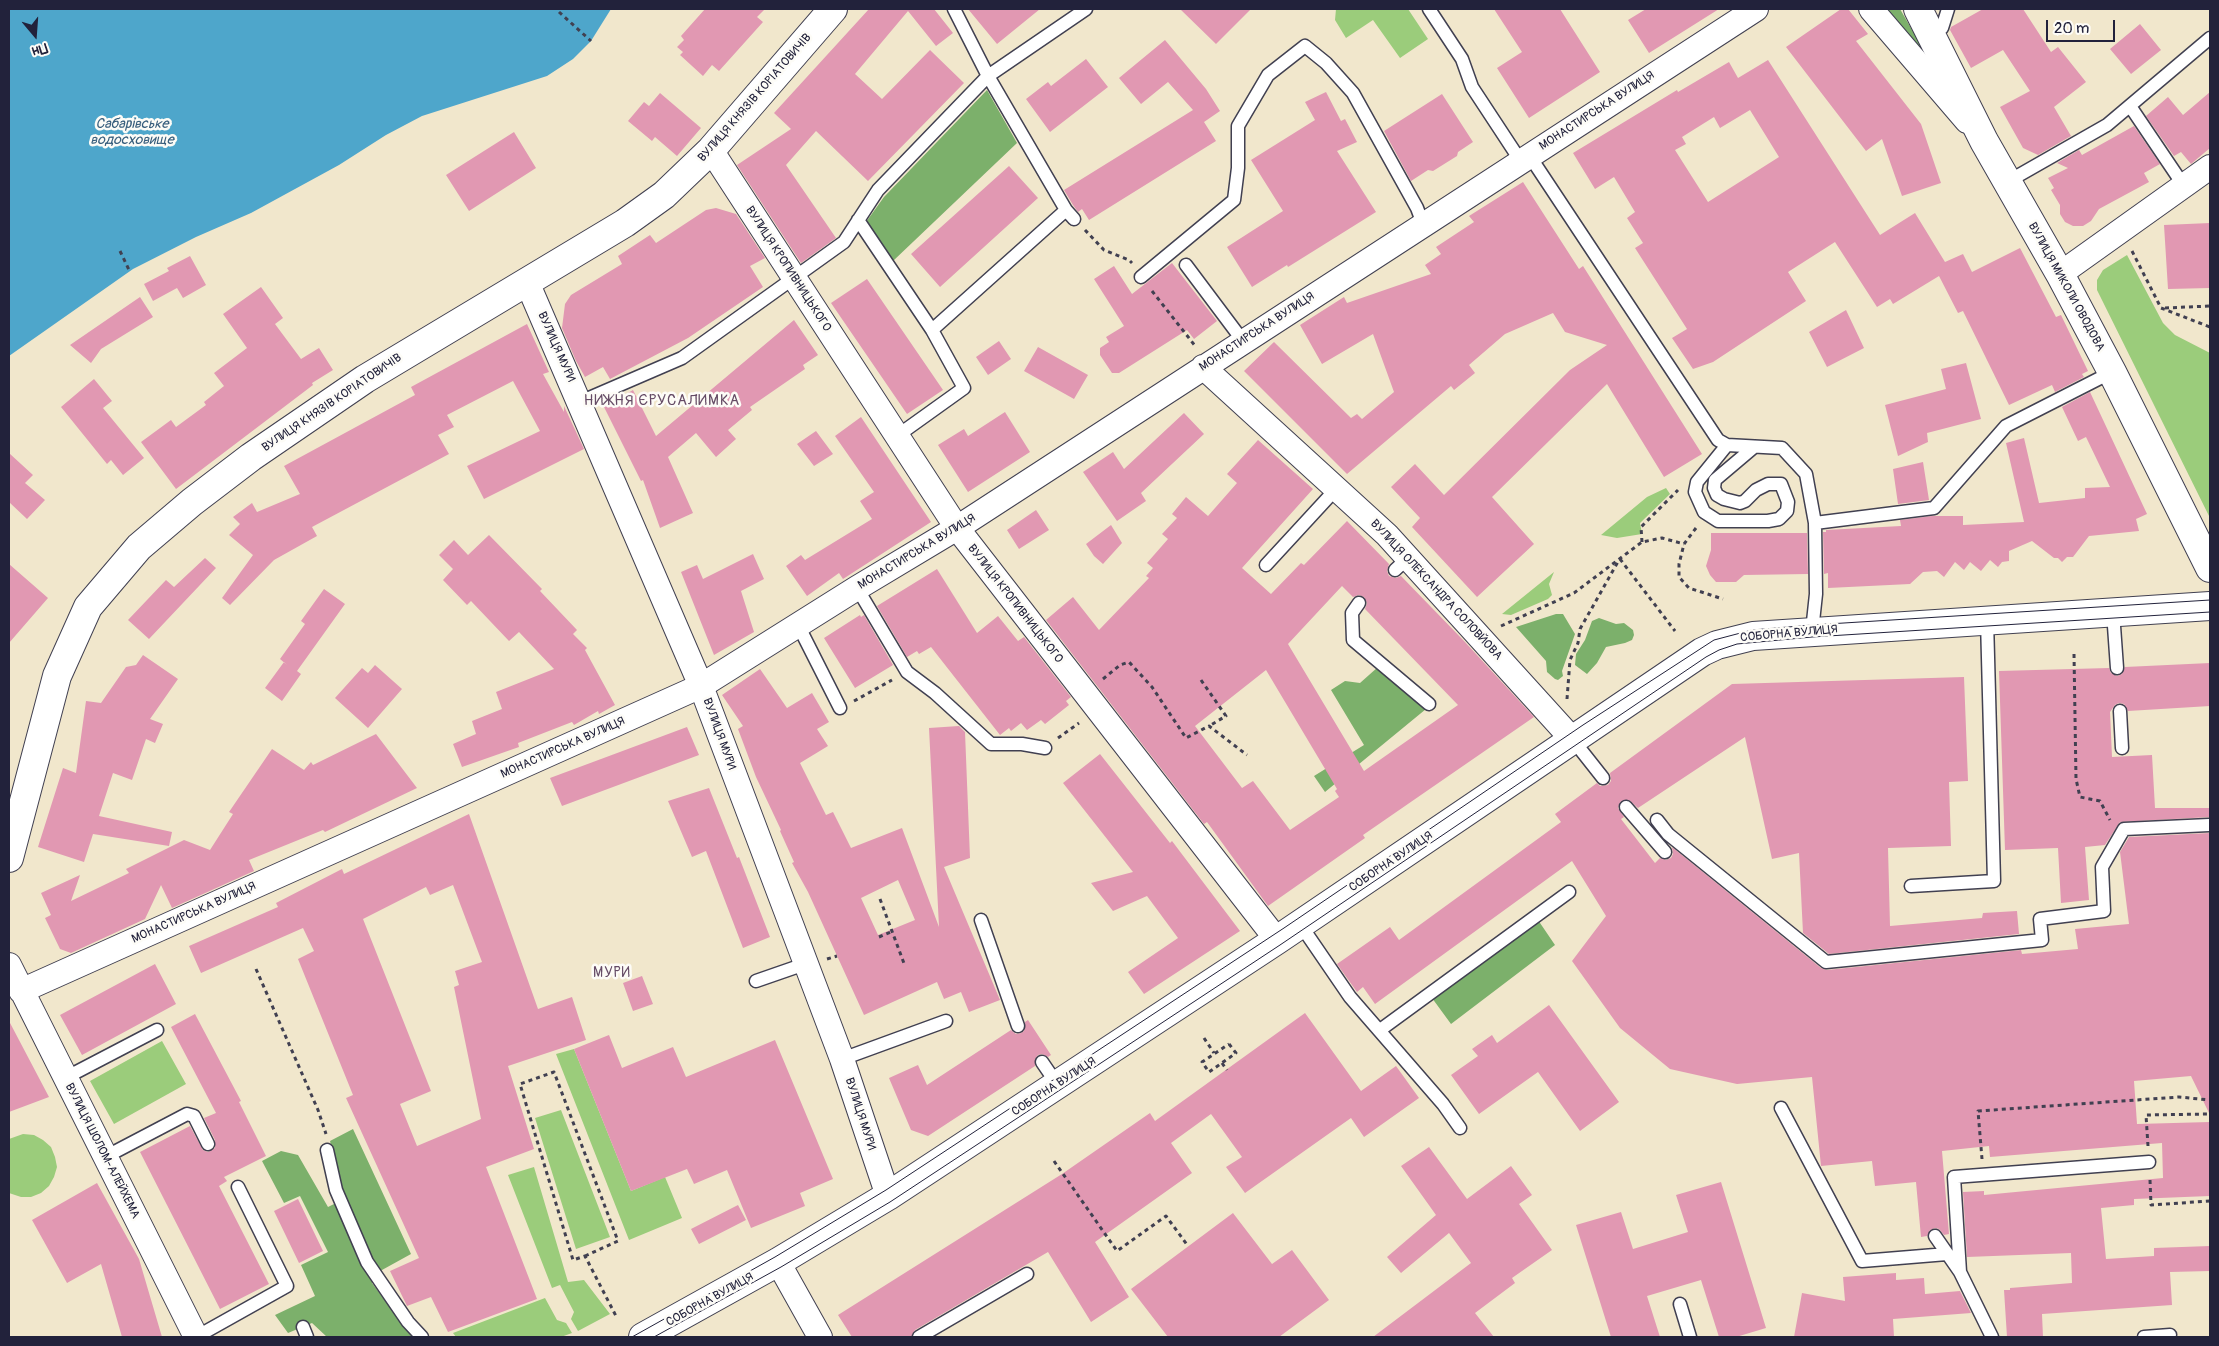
<!DOCTYPE html>
<meta charset="utf-8">
<style>
body{margin:0}
#map{position:relative;width:2219px;height:1346px;overflow:hidden;background:#f1e7cc;font-family:Pangolin,sans-serif}
canvas{display:block}
.frame{position:absolute;inset:0;border:10px solid #22223b;pointer-events:none}
.north{position:absolute;left:10px;top:10px;width:50px;height:50px;-webkit-text-stroke:4px #fdfcf7;paint-order:stroke;rotate:162deg;font-size:14px;font-weight:700;line-height:20px;text-align:center;color:#22223b}
.north::after{content:'';display:block;margin:auto;width:18px;height:22px;background:#22223b;clip-path:polygon(50% 0,100% 100%,50% 72%,0 100%)}
.scale{position:absolute;left:2046px;top:20px;width:69px;height:22px;box-sizing:border-box;border:2px solid #22223b;border-top:0;padding-left:6px;font-size:15px;line-height:18px;white-space:nowrap;color:#22223b;-webkit-text-stroke:4px #fdfcf7;paint-order:stroke}
</style>
<div id="map">
<canvas width="2219" height="1346"></canvas>
<div class="frame"></div>
<div class="north">Пн</div>
<div class="scale">20 m</div>
</div>
<script>
const c = document.querySelector('canvas').getContext('2d');
c.lineJoin = 'round';
function paint(path, color) { c.fillStyle = color; c.fill(path, 'evenodd'); }
const shape = rows => new Path2D(rows.map(r => 'M' + r).join(''));
function strokePath(path, color, width, dash) { c.strokeStyle = color; c.lineWidth = width; c.lineCap = dash ? 'butt' : 'round'; c.setLineDash(dash || []); c.stroke(path); }
function label(font, color, halo, rows, align = 'center') {
  c.font = font + ' Pangolin,sans-serif'; c.lineWidth = 5; c.setLineDash([]); c.textBaseline = 'middle'; c.strokeStyle = halo; c.fillStyle = color; for (const [text, x, y, turn = 0] of rows) {
    c.save(); c.translate(x, y); c.rotate((+turn || 0) * Math.PI / 180); c.textAlign = isNaN(turn) ? turn : align; if (halo) c.strokeText(text, 0, 0); c.fillText(text, 0, 0); c.restore();
  }
}
paint(shape([
 [1336,9,1408,9,1428,39,1400,58,1373,20,1346,38,1335,20],
 [2127,255,2163,323,2175,335,2210,353,2210,518,2097,290,2097,280,2103,270],
 [1666,488,1670,494,1640,523,1642,534,1617,538,1601,535,1647,497],
 [1554,572,1549,584,1552,595,1548,599,1511,615,1502,614],
 [162,1041,186,1084,114,1124,90,1081],
 [574,1049,631,1191,665,1177,682,1218,629,1240,556,1054],
 [561,1110,610,1237,576,1249,535,1118],
 [23,1134,34,1135,43,1140,51,1147,55,1157,57,1167,54,1177,49,1186,41,1193,31,1197,21,1197,9,1193,9,1139],
 [534,1167,568,1282,584,1280,610,1314,578,1331,571,1319,574,1312,560,1285,552,1288,508,1175],
 [545,1298,557,1320,566,1323,572,1333,561,1337,456,1337,453,1333]
]), '#9bcc7b');
paint(shape([
 [1882,9,1900,9,1926,54,1916,52],
 [987,90,1017,143,893,261,866,222,884,197],
 [1556,614,1563,614,1575,634,1562,671,1563,676,1558,680,1555,679,1547,672,1546,661,1516,627],
 [1599,618,1616,624,1624,623,1633,630,1634,635,1632,640,1625,643,1606,647,1597,663,1587,674,1575,665,1576,654,1585,640,1592,621],
 [1378,667,1426,709,1325,792,1314,776,1364,745,1331,690,1345,681,1360,683],
 [1538,920,1555,945,1451,1024,1432,998],
 [353,1129,411,1254,382,1270,372,1283,412,1337,327,1337,312,1323,288,1333,275,1315,315,1296,301,1265,328,1252,300,1196,284,1203,262,1161,281,1151,298,1155,328,1207,344,1199,330,1141]
]), '#7cb06b');
paint(shape([
 [9,9,611,9,591,41,573,59,547,76,422,116,386,135,339,165,251,213,196,237,133,269,9,356]
]), '#4ea6cb');
paint(shape([
 [705,9,765,9,757,17,763,22,719,71,712,65,703,76,680,55,683,52,677,47,684,40,681,36],
 [869,9,934,9,953,33,936,46,908,11,855,74,882,99,930,50,964,83,868,181,816,131,786,165,836,238,801,263,737,165,791,129,774,113],
 [968,9,1040,9,997,44],
 [1180,9,1251,9,1216,44],
 [1494,9,1560,9,1600,72,1529,118,1497,68,1522,52],
 [1646,9,1719,9,1649,53,1628,20],
 [1841,9,1848,9,1868,34,1856,41,1921,124,1941,183,1902,196,1882,139,1866,151,1786,47],
 [1983,9,2023,9,2051,52,2058,47,2086,82,2054,107,2071,136,2038,155,2023,148,2000,107,2030,91,2003,50,1971,68,1950,30,1951,27],
 [2140,24,2161,50,2131,74,2110,49],
 [1165,40,1206,89,1220,111,1204,122,1216,141,1089,220,1082,209,1078,212,1073,205,1064,190,1193,110,1168,82,1141,104,1119,78],
 [1086,59,1108,87,1050,132,1026,99,1048,82,1051,86],
 [1768,60,1880,235,1915,213,1945,262,1963,254,1972,272,2020,248,2056,317,2061,315,2088,371,2082,374,2084,377,2055,392,2052,385,2009,405,1963,311,1958,313,1939,276,1893,304,1890,299,1877,307,1835,242,1788,272,1806,301,1713,362,1693,369,1672,338,1687,329,1635,248,1643,243,1627,218,1635,212,1614,177,1595,189,1573,153,1677,90,1678,92,1729,62,1738,78],
 [1750,110,1779,157,1708,202,1675,150,1686,144,1682,137,1714,117,1720,128],
 [1326,92,1341,121,1345,119,1357,142,1337,151,1376,212,1288,267,1287,265,1252,287,1227,247,1283,211,1251,160,1315,120,1305,102],
 [2210,92,2210,148,2191,164,2181,152,2174,156,2146,116,2168,97,2183,115],
 [660,93,701,128,677,156,655,137,652,141,628,121,644,102,649,106],
 [1442,94,1473,142,1458,152,1457,156,1433,171,1428,170,1411,181,1384,131],
 [2134,126,2160,164,2144,173,2149,182,2099,209,2091,221,2083,226,2073,226,2065,222,2060,214,2060,205,2051,190,2054,188,2048,178,2068,168,2057,163,2079,150,2082,155],
 [514,132,536,168,469,211,446,175],
 [1009,166,1038,198,940,287,911,254],
 [1523,182,1579,269,1583,266,1702,454,1664,477,1607,384,1492,497,1534,544,1477,597,1412,527,1420,518,1391,487,1415,464,1444,495,1570,370,1607,345,1565,332,1553,313,1505,334,1469,365,1475,373,1454,390,1451,386,1347,474,1244,371,1274,342,1351,418,1357,414,1362,419,1394,392,1373,334,1322,364,1300,325,1344,297,1347,303,1431,274,1425,265,1441,254,1436,247,1474,222,1469,216],
 [716,208,736,214,765,258,750,266,763,287,688,338,610,379,603,367,585,377,576,361,562,328,565,304,571,295,622,264,618,256,650,235,656,243,706,210],
 [2210,223,2210,288,2168,289,2164,225],
 [190,256,206,285,183,298,177,288,153,301,144,284,169,271,167,268],
 [1172,263,1217,321,1194,339,1187,330,1119,373,1112,373,1100,355,1100,348,1109,342,1106,337,1124,326,1094,279,1114,266,1132,294],
 [867,279,943,390,907,414,831,303],
 [261,287,283,318,275,324,301,359,319,348,333,370,312,383,313,385,176,489,141,442,171,420,176,427,206,405,204,402,224,386,214,373,247,348,223,314],
 [140,297,153,317,101,349,91,363,70,345],
 [1846,310,1864,348,1827,367,1809,332],
 [794,320,818,355,803,365,805,369,750,407,752,410,728,430,736,439,716,457,696,433,668,457,693,513,660,528,643,480,641,481,604,407,633,390,656,436],
 [527,324,549,372,543,374,564,412,564,406,584,449,484,499,467,466,540,431,513,381,447,415,454,427,438,435,449,454,312,527,317,536,274,560,230,605,222,598,253,555,229,535,240,524,233,517,252,503,257,512,300,494,284,466,415,395,411,387],
 [999,341,1011,359,988,375,976,357],
 [1038,347,1088,375,1074,399,1024,371],
 [1966,363,1981,419,1927,433,1928,442,1898,456,1885,405,1946,389,1941,369],
 [94,379,112,401,103,408,144,458,123,475,111,460,107,464,61,407],
 [2090,392,2147,514,2136,519,2139,531,2089,536,2073,557,2067,557,2062,562,2058,558,2054,558,2032,541,2009,551,2009,561,2002,562,1998,567,1990,560,1981,571,1970,562,1964,570,1955,562,1944,577,1937,571,1923,572,1910,584,1828,588,1828,573,1824,574,1823,532,1826,532,1826,530,1901,526,1900,520,1932,516,1963,516,1963,525,2024,522,2006,443,2024,438,2039,503,2085,498,2085,488,2110,487,2086,437,2078,441,2062,407],
 [1005,412,1030,452,968,492,938,445,964,429,968,436],
 [1184,413,1204,434,1141,493,1146,501,1117,521,1083,472,1113,452,1124,469],
 [861,417,931,522,843,579,839,573,807,596,786,566,801,555,805,560,872,519,860,501,874,492,835,436],
 [816,431,833,454,814,466,797,444],
 [1258,440,1313,489,1242,568,1271,594,1301,563,1304,565,1347,521,1389,564,1387,571,1389,576,1396,578,1401,576,1465,642,1534,717,1363,835,1365,838,1268,906,1207,822,1204,824,1046,620,1073,597,1099,630,1149,578,1146,576,1153,568,1147,563,1168,539,1162,534,1177,518,1172,514,1186,497,1208,516,1237,483,1227,474],
 [1342,586,1353,597,1359,595,1364,597,1367,603,1365,609,1458,705,1364,771,1288,644],
 [1266,670,1337,789,1335,791,1339,797,1290,830,1253,781,1242,788,1195,726],
 [9,453,33,475,25,483,45,500,27,519,9,502],
 [1923,462,1929,500,1898,504,1893,469],
 [1036,510,1049,530,1019,549,1007,530],
 [1111,525,1122,543,1103,564,1094,556,1086,544],
 [1711,533,1807,533,1808,574,1744,575,1736,582,1716,582,1710,575,1706,566,1711,550],
 [489,535,542,589,540,591,577,630,573,634,587,648,585,650,615,705,599,714,598,711,574,725,572,722,518,743,519,747,462,767,453,744,476,734,472,721,502,709,496,692,554,669,519,632,509,641,471,601,467,605,443,580,453,569,439,555,454,540,468,555],
 [753,554,764,579,741,591,754,632,714,655,681,572,697,565,703,579],
 [205,558,216,568,149,639,128,620,166,580,174,587],
 [9,564,48,598,9,643],
 [937,569,977,633,998,616,1018,641,1024,637,1071,697,1066,701,1069,705,1045,724,1041,720,1027,730,1021,723,1011,731,1009,728,1000,735,931,647,919,654,917,651,907,657,877,606],
 [324,589,345,604,297,671,301,674,282,701,265,688,284,662,287,665,280,659,305,624,301,621],
 [860,615,861,617,864,615,893,665,855,688,824,638],
 [143,655,178,679,150,719,163,724,155,743,146,739,132,780,113,773,99,816,172,832,169,846,93,834,84,862,38,847,63,768,76,773,86,701,101,703,126,667,136,665],
 [2210,663,2210,706,2128,711,2124,704,2119,703,2115,705,2110,712,2112,757,2152,755,2155,808,2210,808,2210,817,2120,822,2105,845,2085,847,2089,900,2061,903,2058,848,2005,850,1999,671,2109,668,2111,673,2117,676,2122,674,2125,667],
 [375,665,402,689,368,728,335,698,362,668,368,673],
 [760,669,787,708,812,693,829,722,817,729,828,746,800,763,826,815,833,812,851,848,902,828,939,927,929,728,959,726,965,732,970,858,944,867,1000,1000,969,1012,961,992,944,999,937,982,864,1015,808,892,792,863,794,862,780,831,781,830,756,777,738,729,743,726,722,695],
 [898,880,915,920,878,935,861,898],
 [1964,677,1968,781,1949,782,1951,846,1888,848,1890,926,1982,918,1983,913,2017,911,2019,934,1829,954,1803,933,1799,853,1772,859,1745,737,1638,808,1629,800,1621,801,1618,808,1624,817,1621,819,1655,863,1660,858,1666,860,1671,858,1673,854,1672,847,1821,968,1827,970,2021,950,2022,954,2078,949,2075,929,2129,924,2120,852,2129,837,2210,833,2210,1115,2191,1076,2134,1081,2137,1124,2210,1122,2210,1196,2134,1199,2134,1205,2101,1208,2106,1259,2154,1256,2154,1248,2210,1246,2210,1271,2170,1272,2172,1305,2042,1314,2043,1337,2007,1337,2004,1290,2010,1290,2010,1288,2072,1283,2071,1253,1967,1257,1963,1192,1984,1191,1984,1195,2163,1178,2162,1143,1990,1157,1989,1146,1942,1151,1949,1234,1944,1235,1939,1229,1935,1228,1930,1230,1927,1236,1921,1237,1916,1182,1875,1186,1872,1161,1821,1166,1812,1077,1737,1084,1670,1069,1620,1028,1572,961,1606,916,1572,861,1375,1004,1363,987,1357,992,1337,964,1390,927,1399,940,1561,822,1555,814,1597,783,1600,786,1608,785,1611,781,1610,773,1732,684],
 [687,727,699,755,562,806,550,778],
 [376,734,417,788,325,832,323,830,249,860,254,871,172,908,161,885,145,919,71,953,60,949,45,918,51,915,41,893,80,875,71,901,129,873,126,869,184,840,210,850,233,814,229,812,272,749,304,770,311,762,313,765],
 [1100,754,1170,843,1172,841,1240,931,1144,994,1128,972,1178,938,1147,896,1113,911,1091,883,1133,872,1063,783],
 [709,788,737,858,739,857,770,937,743,948,706,851,692,857,668,801],
 [469,814,538,1009,572,997,586,1040,508,1066,534,1149,486,1167,537,1299,448,1332,431,1297,407,1306,390,1271,419,1258,346,1098,353,1095,298,959,314,951,303,928,201,973,189,946,278,907,276,903,342,869,344,874],
 [453,885,482,962,455,971,459,985,454,987,481,1119,417,1146,400,1104,431,1091,363,919,426,887,430,895],
 [155,964,176,1004,82,1055,60,1015],
 [642,976,653,1004,633,1011,623,983],
 [1549,1005,1619,1102,1580,1131,1538,1072,1479,1114,1451,1075,1478,1056,1472,1049,1492,1035,1497,1043],
 [1305,1013,1361,1091,1396,1066,1419,1098,1364,1137,1351,1118,1245,1193,1226,1167,1242,1157,1211,1114,1171,1143,1192,1173,1095,1242,1129,1297,1091,1322,1048,1252,915,1330,911,1337,852,1337,838,1315,1062,1174,1150,1113,1155,1121],
 [195,1014,241,1101,239,1102,266,1156,224,1177,227,1181,219,1186,269,1284,220,1309,140,1152,190,1126,203,1150,208,1152,215,1148,215,1140,204,1118,216,1113,171,1027],
 [1028,1020,1051,1055,1048,1057,1042,1054,1038,1055,1035,1059,1035,1066,928,1136,911,1130,889,1078,918,1065,927,1085,1011,1030,1016,1034,1021,1033,1024,1031,1025,1022],
 [9,1021,49,1097,9,1112],
 [609,1035,622,1068,673,1047,686,1077,775,1040,833,1179,800,1193,805,1206,751,1228,727,1170,694,1184,687,1169,631,1191,574,1049],
 [1429,1147,1467,1199,1511,1166,1532,1195,1519,1204,1552,1250,1512,1278,1515,1283,1475,1313,1494,1337,1373,1337,1471,1263,1449,1233,1401,1273,1387,1257,1436,1215,1401,1166],
 [1721,1182,1766,1328,1736,1337,1719,1337,1701,1280,1647,1296,1660,1337,1611,1337,1576,1225,1621,1212,1633,1249,1688,1232,1676,1195],
 [97,1183,139,1259,162,1337,122,1337,101,1264,67,1283,32,1220],
 [298,1199,323,1251,299,1263,274,1211],
 [738,1205,746,1220,699,1244,691,1229],
 [1233,1213,1272,1264,1292,1250,1329,1300,1279,1337,1168,1337,1131,1289],
 [1896,1273,1896,1280,1924,1278,1925,1294,1960,1291,1971,1313,1893,1319,1894,1337,1794,1337,1802,1293,1845,1301,1843,1277]
]), '#e198b2');
const service = shape([
 [1429,9,1462,59,1472,87,1520,160],
 [1930,32,1942,28,1948,9],
 [2130,106,2184,186],
 [1529,155,1718,440,1727,445,1782,448,1806,474,1815,523,1816,594,1812,631],
 [2007,182,2107,125,2210,38],
 [1066,210,1074,219],
 [858,220,932,330],
 [1186,265,1243,341],
 [1141,277,1234,200,1238,168,1238,126,1268,75,1305,46,1326,63,1353,93,1417,208,1423,224],
 [580,402,682,358,844,242,878,190,988,76,1086,9],
 [897,436,964,388,932,330,1066,210,988,76,954,9],
 [1727,445,1697,482,1695,492,1704,512,1718,521,1768,521,1779,519,1787,511,1788,502,1781,484,1768,484,1756,490,1745,501,1740,503,1724,499,1717,495,1714,488,1715,480,1754,447],
 [1815,523,1934,508,2006,426,2112,372],
 [1266,565,1336,489],
 [1395,570,1408,558],
 [857,588,907,672,935,693,991,744,1022,744,1045,748],
 [1359,603,1352,613,1353,640,1429,704],
 [2113,612,2117,668],
 [798,625,840,708],
 [2120,711,2122,748],
 [1573,740,1603,778],
 [1626,807,1665,852],
 [1657,820,1668,834,1826,962,2042,940,2040,919,2104,911,2102,867,2124,829,2209,825],
 [1911,886,1994,881,1987,620],
 [981,920,1018,1026],
 [1300,924,1350,997,1443,1104,1460,1128],
 [756,981,805,964],
 [1380,1030,1569,892],
 [842,1059,946,1021],
 [1042,1062,1057,1084],
 [65,1078,157,1030],
 [1781,1108,1862,1261,1947,1254],
 [327,1150,336,1190,367,1262,408,1322,422,1337],
 [105,1157,187,1114,194,1116,208,1144],
 [1935,1236,1960,1272,1992,1337],
 [1960,1272,1954,1177,2149,1162],
 [1680,1304,1690,1337],
 [303,1327,307,1337],
 [196,1337,287,1286,238,1187],
 [919,1337,1027,1274],
 [2144,1337,2170,1335]
]);
const minor = shape([
 [1871,9,1967,121],
 [711,150,957,528,1277,940],
 [2060,274,2210,167],
 [527,282,701,686,842,1059,888,1196],
 [1203,367,1387,535,1573,740],
 [9,965,196,1337],
 [21,991,701,686,857,588,957,528,1756,9],
 [778,1262,820,1337]
]);
const tertiary = shape([
 [9,858,57,676,88,607,139,547,192,502,251,457,365,379,625,223,664,195,711,150,833,9],
 [643,1337,778,1262,888,1196,1277,940,1702,652,1717,645,1753,636,2210,606]
]);
const secondary = shape([
 [1918,9,1984,141,2060,274,2112,372,2210,568]
]);
strokePath(service, '#414051', 15);
strokePath(minor, '#414051', 26);
strokePath(tertiary, '#414051', 30);
strokePath(secondary, '#414051', 30);
strokePath(shape([
 [559,12,591,41],
 [1085,230,1104,250,1129,260,1132,263],
 [120,251,130,272],
 [2132,251,2161,308,2210,327],
 [1152,291,1196,347],
 [2165,308,2210,306],
 [1696,528,1684,544,1679,564,1679,577,1689,588,1723,599],
 [1642,542,1641,527,1678,490],
 [1620,559,1675,631],
 [1501,626,1574,593,1642,542,1662,538,1684,544],
 [2074,654,2076,779,2080,797,2100,801,2110,820],
 [1103,679,1120,665,1129,662,1152,687,1186,738,1209,726,1247,755],
 [1201,680,1226,716,1209,726],
 [1567,699,1570,660,1578,643,1580,629,1619,560],
 [854,701,892,680],
 [1058,738,1079,723],
 [880,899,905,966],
 [879,937,893,931],
 [827,959,837,956],
 [256,969,318,1110,326,1134],
 [1204,1038,1214,1053],
 [1229,1044,1236,1053,1209,1072,1202,1062,1229,1044],
 [1222,1063,1227,1070],
 [2148,1146,2146,1115,2210,1114],
 [1982,1159,1978,1111,2179,1097,2210,1100],
 [1054,1161,1117,1251,1166,1216,1188,1246],
 [2150,1180,2151,1205,2210,1201],
 [585,1256,618,1241,554,1072,520,1084,573,1260,585,1256,617,1318]
]), '#414051', 3, [4, 4]);
strokePath(service, '#fff', 12);
strokePath(minor, '#fff', 24);
strokePath(tertiary, '#fff', 28);
strokePath(secondary, '#fff', 28);
strokePath(shape([
 [632,1337,775,1257,886,1190,1284,928,1583,725,1714,640,1752,630,1812,625,2210,600],
 [654,1337,781,1267,890,1202,1280,945,1706,657,1719,650,1737,644,1812,637,2210,612]
]), '#22223b', 1);
label('12px', '#22223b', '#fdfcf7', [
 ["ВУЛИЦЯ КНЯЗІВ КОРІАТОВИЧІВ",755,98,-49],
 ["МОНАСТИРСЬКА ВУЛИЦЯ",1597,111,-33],
 ["ВУЛИЦЯ КРОПИВНИЦЬКОГО",788,269,57],
 ["ВУЛИЦЯ МИКОЛИ ОВОДОВА",2066,287,61],
 ["МОНАСТИРСЬКА ВУЛИЦЯ",1257,332,-33],
 ["ВУЛИЦЯ МУРИ",556,347,66],
 ["ВУЛИЦЯ КНЯЗІВ КОРІАТОВИЧІВ",332,403,-34],
 ["МОНАСТИРСЬКА ВУЛИЦЯ",917,552,-31],
 ["ВУЛИЦЯ ОЛЕКСАНДРА СОЛОВЙОВА",1436,590,47],
 ["ВУЛИЦЯ КРОПИВНИЦЬКОГО",1015,604,52],
 ["СОБОРНА ВУЛИЦЯ",1789,634,-5],
 ["ВУЛИЦЯ МУРИ",719,734,70],
 ["МОНАСТИРСЬКА ВУЛИЦЯ",563,748,-24],
 ["СОБОРНА ВУЛИЦЯ",1391,862,-34],
 ["МОНАСТИРСЬКА ВУЛИЦЯ",194,913,-24],
 ["СОБОРНА ВУЛИЦЯ",1054,1087,-33],
 ["ВУЛИЦЯ МУРИ",860,1114,72],
 ["ВУЛИЦЯ ШОЛОМ-АЛЕЙХЕМА",102,1151,63],
 ["СОБОРНА ВУЛИЦЯ",710,1300,-29]
]);
label('italic 14px', '#365d7c', '#fdfcf7', [
 ["Сабарівське",132,124],
 ["водосховище",132,140]
]);
c.letterSpacing = '1px';
label('14px', '#654b65', '#fdfcf7', [
 ["МУРИ",612,973]
]);
c.letterSpacing = '0px';
c.letterSpacing = '1px';
label('15px', '#654b65', '#fdfcf7', [
 ["НИЖНЯ ЄРУСАЛИМКА",662,401]
]);
c.letterSpacing = '0px';
</script>
